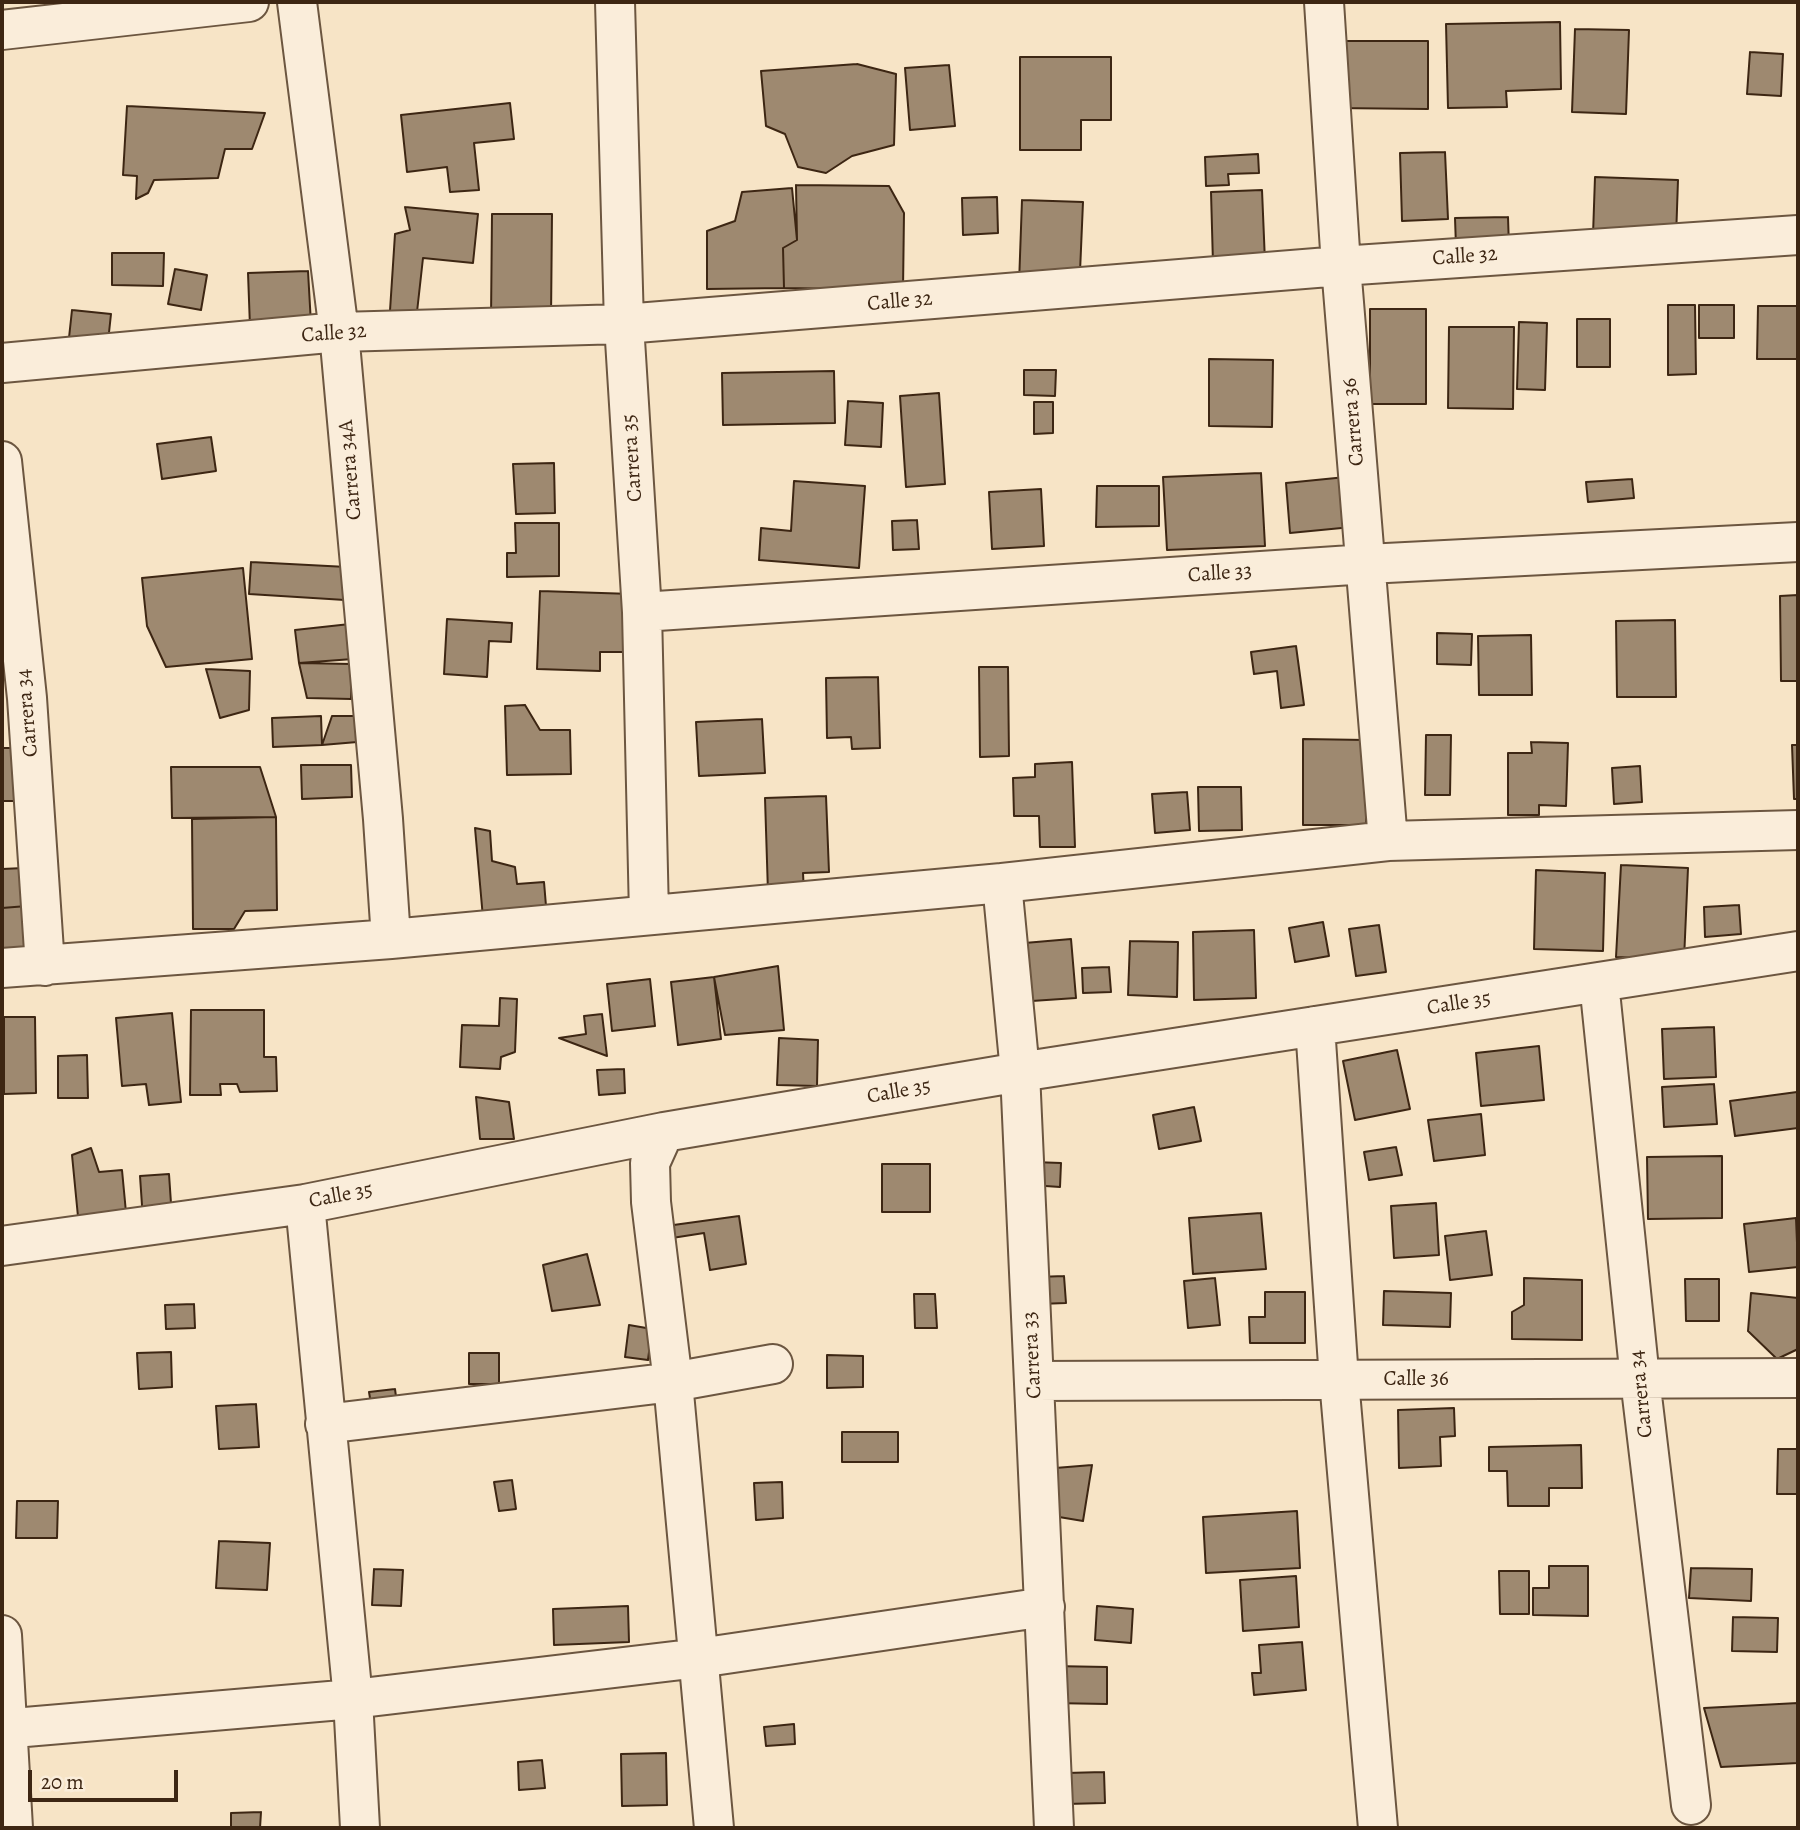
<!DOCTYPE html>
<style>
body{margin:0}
#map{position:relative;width:1800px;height:1830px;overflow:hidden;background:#f7e4c6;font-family:Alegreya,serif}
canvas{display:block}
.frame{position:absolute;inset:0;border:4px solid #3d2613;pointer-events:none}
.scale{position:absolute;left:28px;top:1770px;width:150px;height:32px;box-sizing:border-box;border:4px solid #3d2613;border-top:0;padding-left:9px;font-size:21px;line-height:24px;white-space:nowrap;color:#3d2613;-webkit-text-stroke:5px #faedda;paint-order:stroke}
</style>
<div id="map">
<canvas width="1800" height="1830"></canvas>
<div class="frame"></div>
<div class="scale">20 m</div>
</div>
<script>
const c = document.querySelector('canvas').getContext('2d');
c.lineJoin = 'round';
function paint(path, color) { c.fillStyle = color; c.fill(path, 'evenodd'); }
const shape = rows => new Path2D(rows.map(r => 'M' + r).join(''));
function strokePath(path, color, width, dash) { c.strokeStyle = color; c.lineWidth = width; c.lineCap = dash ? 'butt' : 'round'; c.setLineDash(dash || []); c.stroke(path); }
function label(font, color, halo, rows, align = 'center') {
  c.font = font + ' Alegreya,serif'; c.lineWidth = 5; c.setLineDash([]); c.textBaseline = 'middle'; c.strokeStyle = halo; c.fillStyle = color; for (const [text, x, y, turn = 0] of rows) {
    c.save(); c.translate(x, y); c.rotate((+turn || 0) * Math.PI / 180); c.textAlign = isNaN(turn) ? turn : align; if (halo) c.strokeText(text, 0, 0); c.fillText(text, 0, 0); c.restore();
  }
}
const building = shape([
 [1560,22,1561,89,1506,91,1507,107,1448,108,1446,24,1560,22],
 [1575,29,1629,30,1626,114,1572,112,1575,29],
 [1333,41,1428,41,1428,109,1333,108,1333,41],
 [1750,52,1783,54,1781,96,1747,94,1750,52],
 [1020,57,1111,57,1111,120,1081,120,1081,150,1020,150,1020,57],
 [857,64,896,74,894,145,852,156,826,173,798,167,785,134,766,126,761,71,857,64],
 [949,65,955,126,910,130,905,68,949,65],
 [510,103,514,139,474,143,479,190,450,192,447,167,407,172,401,115,510,103],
 [127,106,265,113,252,149,225,149,218,178,154,180,148,193,136,199,137,176,123,175,127,106],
 [1445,152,1448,219,1402,221,1400,153,1445,152],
 [1258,154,1259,173,1228,174,1229,185,1206,186,1205,157,1258,154],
 [1595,177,1678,180,1676,238,1593,235,1595,177],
 [796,185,889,186,904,213,903,290,784,288,783,248,797,240,796,185],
 [792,188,797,240,783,248,784,288,707,289,707,231,735,221,742,192,792,188],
 [1262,190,1265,262,1213,264,1211,192,1262,190],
 [997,197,998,233,963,235,962,198,997,197],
 [1022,200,1083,202,1080,272,1019,284,1022,200],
 [405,207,478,214,473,263,423,258,416,321,389,326,395,234,410,230,405,207],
 [492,214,552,214,551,319,491,319,492,214],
 [1508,217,1509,247,1456,247,1455,218,1508,217],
 [112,253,164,253,163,286,112,285,112,253],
 [175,269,207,275,201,310,168,304,175,269],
 [308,271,311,324,250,327,248,273,308,271],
 [1668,305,1695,305,1696,374,1668,375,1668,305],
 [1699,305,1734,305,1734,338,1699,338,1699,305],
 [1758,306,1798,306,1798,359,1757,359,1758,306],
 [1370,309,1426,309,1426,404,1370,404,1370,309],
 [72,310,111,314,107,351,68,347,72,310],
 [1577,319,1610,319,1610,367,1577,367,1577,319],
 [1519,322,1547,323,1545,390,1517,389,1519,322],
 [1449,327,1514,327,1513,409,1448,408,1449,327],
 [1209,359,1273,360,1272,427,1209,426,1209,359],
 [1024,370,1056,370,1055,396,1024,395,1024,370],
 [834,371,835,423,723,425,722,373,834,371],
 [939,393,945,484,906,487,900,396,939,393],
 [848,401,883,403,881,447,845,445,848,401],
 [1034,402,1053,402,1053,433,1034,434,1034,402],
 [211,437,216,471,162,479,157,444,211,437],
 [554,463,555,513,516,514,513,464,554,463],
 [1261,473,1265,546,1167,550,1163,477,1261,473],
 [1346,477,1352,527,1290,533,1286,483,1346,477],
 [1632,479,1634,498,1588,502,1586,482,1632,479],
 [794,481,865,486,859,568,759,560,761,528,791,531,794,481],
 [1097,486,1159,486,1159,526,1096,527,1097,486],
 [1041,489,1044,546,992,549,989,492,1041,489],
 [917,520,919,549,893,550,892,521,917,520],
 [515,523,559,523,559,576,507,577,507,553,516,553,515,523],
 [251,562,347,567,345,600,249,594,251,562],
 [243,568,252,659,166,667,147,626,142,578,243,568],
 [540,591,632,594,630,652,600,652,600,671,537,669,540,591],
 [1798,595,1798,681,1781,681,1780,596,1798,595],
 [447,619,512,623,511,642,489,641,487,677,444,674,447,619],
 [1675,620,1676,697,1617,697,1616,621,1675,620],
 [350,624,353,659,299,663,295,630,350,624],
 [1437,633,1472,634,1471,665,1437,664,1437,633],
 [1531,635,1532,695,1479,695,1478,636,1531,635],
 [1296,646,1304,705,1281,708,1277,671,1254,674,1251,652,1296,646],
 [299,663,352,664,351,699,307,698,299,663],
 [979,667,1008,667,1009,756,980,757,979,667],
 [206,669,250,671,249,710,220,718,206,669],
 [878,677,880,748,852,749,851,737,827,738,826,678,878,677],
 [525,705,540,730,570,730,571,774,507,775,505,706,525,705],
 [321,716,322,745,273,747,272,718,321,716],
 [332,716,367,716,369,741,322,745,332,716],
 [762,719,765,773,699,776,696,722,762,719],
 [1426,735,1451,735,1450,795,1425,795,1426,735],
 [1303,739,1366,740,1366,825,1303,825,1303,739],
 [1531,742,1568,743,1566,806,1539,805,1539,815,1508,815,1508,753,1532,753,1531,742],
 [1792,745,1798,745,1798,799,1794,799,1792,745],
 [2,748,26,748,28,801,2,801,2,748],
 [1072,762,1075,847,1040,847,1039,816,1014,816,1013,778,1035,777,1035,764,1072,762],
 [301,765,351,765,352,797,302,799,301,765],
 [1640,766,1642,802,1614,804,1612,768,1640,766],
 [171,767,260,767,276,817,172,818,171,767],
 [1198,787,1241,787,1242,830,1199,831,1198,787],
 [1187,792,1190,830,1155,833,1152,794,1187,792],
 [826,796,829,872,803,873,804,893,768,893,765,798,826,796],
 [276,817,277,910,245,911,234,929,193,929,192,819,276,817],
 [475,828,490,831,492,861,515,867,517,884,544,882,547,918,483,918,475,828],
 [1621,865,1688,868,1684,960,1616,957,1621,865],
 [24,868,27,906,2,908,2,869,24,868],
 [1536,870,1605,873,1603,951,1534,949,1536,870],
 [1739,905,1741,934,1705,937,1704,907,1739,905],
 [27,906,32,947,2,949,2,908,27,906],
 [1323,922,1329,956,1295,962,1289,928,1323,922],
 [1379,925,1386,972,1356,976,1349,929,1379,925],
 [1254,930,1256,998,1194,1000,1193,932,1254,930],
 [1071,939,1076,998,1017,1002,1013,944,1071,939],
 [1130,941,1178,942,1177,997,1128,995,1130,941],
 [778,966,784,1030,725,1035,714,977,778,966],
 [1109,967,1111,992,1083,993,1082,968,1109,967],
 [714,977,721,1039,678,1045,671,982,714,977],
 [650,979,655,1026,612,1031,607,984,650,979],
 [500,998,517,999,515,1052,501,1057,500,1069,460,1067,462,1025,499,1026,500,998],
 [191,1010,264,1010,264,1057,276,1057,277,1091,240,1092,237,1084,220,1084,221,1095,190,1095,191,1010],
 [172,1013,181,1102,149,1105,146,1084,122,1086,116,1018,172,1013],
 [602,1014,607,1056,559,1038,586,1034,584,1016,602,1014],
 [4,1017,35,1017,36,1093,4,1094,4,1017],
 [1714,1027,1716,1077,1664,1079,1662,1029,1714,1027],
 [779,1038,818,1040,817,1086,777,1085,779,1038],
 [1539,1046,1544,1100,1481,1106,1476,1053,1539,1046],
 [1397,1050,1410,1109,1355,1120,1343,1061,1397,1050],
 [87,1055,88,1098,58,1098,58,1056,87,1055],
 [624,1069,625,1093,599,1095,597,1070,624,1069],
 [1714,1084,1717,1124,1664,1127,1662,1087,1714,1084],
 [1797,1092,1798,1128,1735,1136,1730,1101,1797,1092],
 [476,1097,509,1102,514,1139,480,1139,476,1097],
 [1194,1107,1201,1141,1159,1149,1153,1115,1194,1107],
 [1481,1114,1485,1155,1434,1161,1428,1120,1481,1114],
 [1396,1147,1402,1175,1369,1180,1364,1152,1396,1147],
 [91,1148,99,1172,122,1170,127,1223,79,1227,72,1155,91,1148],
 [1722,1156,1722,1218,1648,1219,1647,1157,1722,1156],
 [1033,1162,1061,1163,1060,1187,1031,1185,1033,1162],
 [882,1164,930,1164,930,1212,882,1212,882,1164],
 [169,1174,172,1218,143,1220,140,1176,169,1174],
 [1436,1203,1439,1255,1394,1258,1391,1206,1436,1203],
 [1261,1213,1266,1269,1193,1274,1189,1218,1261,1213],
 [739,1216,746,1264,710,1270,704,1233,672,1238,659,1227,739,1216],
 [1796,1218,1798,1267,1749,1272,1744,1224,1796,1218],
 [1486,1231,1492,1275,1450,1280,1445,1236,1486,1231],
 [587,1254,600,1305,552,1311,543,1265,587,1254],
 [1064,1276,1066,1303,1039,1304,1038,1277,1064,1276],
 [1215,1278,1220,1325,1188,1328,1184,1281,1215,1278],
 [1524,1278,1582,1280,1582,1340,1512,1339,1512,1312,1524,1305,1524,1278],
 [1685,1279,1719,1279,1719,1321,1686,1321,1685,1279],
 [1384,1291,1451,1293,1450,1327,1383,1325,1384,1291],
 [1265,1292,1305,1292,1305,1343,1250,1343,1249,1317,1265,1317,1265,1292],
 [1751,1293,1798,1298,1798,1349,1777,1359,1748,1331,1751,1293],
 [914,1294,935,1294,937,1328,915,1328,914,1294],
 [194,1304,195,1328,166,1329,165,1305,194,1304],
 [629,1325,652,1329,648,1360,625,1357,629,1325],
 [171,1352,172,1387,139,1389,137,1353,171,1352],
 [469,1353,499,1353,499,1384,469,1384,469,1353],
 [827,1355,863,1356,863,1387,827,1388,827,1355],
 [395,1389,398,1412,373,1416,369,1392,395,1389],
 [256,1404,259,1447,219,1449,216,1406,256,1404],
 [1454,1408,1455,1436,1440,1437,1441,1466,1399,1468,1398,1410,1454,1408],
 [842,1432,898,1432,898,1462,842,1462,842,1432],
 [1581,1445,1582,1488,1549,1488,1549,1506,1508,1506,1507,1471,1489,1471,1489,1447,1581,1445],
 [1778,1449,1798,1449,1798,1494,1777,1494,1778,1449],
 [1092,1465,1083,1521,1047,1515,1043,1469,1092,1465],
 [512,1480,516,1509,499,1511,494,1482,512,1480],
 [782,1482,783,1518,756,1520,754,1483,782,1482],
 [17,1501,58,1501,57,1538,16,1538,17,1501],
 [1297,1511,1300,1568,1206,1573,1203,1517,1297,1511],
 [219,1541,270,1543,267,1590,216,1588,219,1541],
 [1549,1566,1588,1566,1588,1616,1533,1615,1533,1588,1549,1588,1549,1566],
 [1691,1568,1752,1569,1751,1601,1689,1598,1691,1568],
 [374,1569,403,1570,401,1606,372,1605,374,1569],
 [1499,1571,1529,1571,1529,1614,1500,1614,1499,1571],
 [1296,1576,1299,1627,1243,1631,1240,1580,1296,1576],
 [628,1606,629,1642,554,1645,553,1609,628,1606],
 [1097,1606,1133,1609,1131,1643,1095,1640,1097,1606],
 [1733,1617,1778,1618,1777,1652,1732,1651,1733,1617],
 [1302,1642,1306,1690,1254,1695,1252,1673,1261,1673,1259,1645,1302,1642],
 [1052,1666,1107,1667,1107,1704,1051,1703,1052,1666],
 [1798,1703,1798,1763,1721,1767,1704,1708,1798,1703],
 [794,1724,795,1744,766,1746,764,1727,794,1724],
 [666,1753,667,1805,622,1806,621,1754,666,1753],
 [542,1760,545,1788,519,1790,518,1762,542,1760],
 [1104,1772,1105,1803,1066,1804,1066,1773,1104,1772],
 [261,1812,260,1828,231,1828,231,1813,261,1812]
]);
paint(building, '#9e8970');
strokePath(building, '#3d2613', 2);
const minor = shape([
 [297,2,339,332,383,819,391,939],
 [615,2,624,324,642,612,649,915],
 [1324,2,1341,266,1388,841],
 [2,30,249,2],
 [2,363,339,332,624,324,1341,266,1798,235],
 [2,461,27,698,45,966],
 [642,612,1367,564,1798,542],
 [1002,883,1020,1072,1054,1828],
 [2,968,391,939,1002,883,1388,841,1798,830],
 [1599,982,1640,1379,1691,1805],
 [1315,1026,1339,1380,1378,1828],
 [664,1132,650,1163,651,1202,673,1382,714,1828],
 [305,1204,353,1699,360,1828],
 [2,1246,305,1204,664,1132,1020,1072,1798,951],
 [1034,1381,1798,1378],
 [325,1424,673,1382,773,1364],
 [2,1635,13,1828],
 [2,1729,353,1699,699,1658,1045,1607]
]);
strokePath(minor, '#6c5640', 42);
strokePath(minor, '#faedda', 38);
label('21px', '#3d2613', '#faedda', [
 ["Calle 32",1465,257,-4],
 ["Calle 32",900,302,-5],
 ["Calle 32",334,334,-4],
 ["Carrera 36",1354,422,-95],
 ["Carrera 35",633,458,-94],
 ["Carrera 34A",351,470,-95],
 ["Calle 33",1220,574,-4],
 ["Carrera 34",28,713,-95],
 ["Calle 35",1459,1004,-9],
 ["Calle 35",899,1092,-10],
 ["Calle 35",341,1196,-11],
 ["Carrera 33",1033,1355,-93],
 ["Calle 36",1416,1380],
 ["Carrera 34",1642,1394,-96]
]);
</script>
